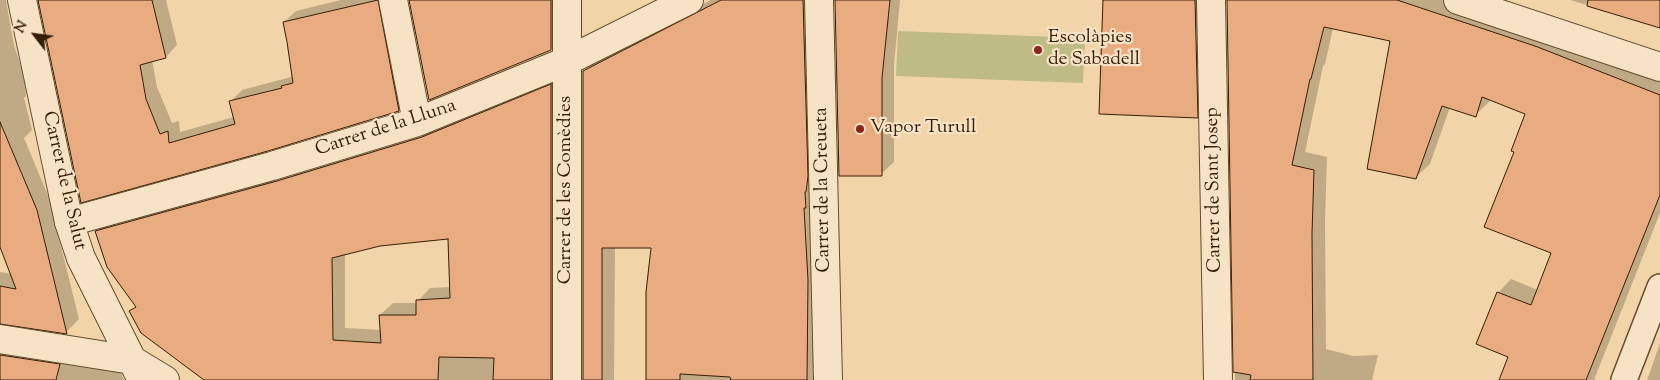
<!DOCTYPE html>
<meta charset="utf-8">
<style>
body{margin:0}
#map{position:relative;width:1660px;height:380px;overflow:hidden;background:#f1d4a7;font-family:"Sorts Mill Goudy",serif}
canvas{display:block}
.north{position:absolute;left:10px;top:10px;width:50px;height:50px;-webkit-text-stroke:4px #f6e3c6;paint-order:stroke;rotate:300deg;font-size:14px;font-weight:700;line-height:20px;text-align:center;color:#351e04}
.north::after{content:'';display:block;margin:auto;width:18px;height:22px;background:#351e04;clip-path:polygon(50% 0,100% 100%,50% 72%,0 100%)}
</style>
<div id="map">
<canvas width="1660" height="380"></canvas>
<div class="north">N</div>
</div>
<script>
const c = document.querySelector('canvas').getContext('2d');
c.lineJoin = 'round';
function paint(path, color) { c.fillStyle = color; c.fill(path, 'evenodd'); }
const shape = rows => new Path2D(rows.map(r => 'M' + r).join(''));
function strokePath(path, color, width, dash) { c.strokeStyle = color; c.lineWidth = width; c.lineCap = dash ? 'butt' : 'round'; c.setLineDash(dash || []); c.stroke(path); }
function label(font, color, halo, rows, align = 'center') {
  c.font = font + ' "Sorts Mill Goudy",serif'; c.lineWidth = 4.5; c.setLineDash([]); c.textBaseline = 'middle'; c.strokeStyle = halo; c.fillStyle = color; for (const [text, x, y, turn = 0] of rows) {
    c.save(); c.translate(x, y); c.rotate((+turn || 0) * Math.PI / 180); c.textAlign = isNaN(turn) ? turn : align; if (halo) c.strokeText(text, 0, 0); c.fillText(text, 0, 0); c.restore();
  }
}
paint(shape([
 [898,31,1085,38,1083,83,896,76]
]), '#bebc84');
paint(shape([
 [0,0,6,0,14,45,25,79,26,96,24,98,32,130,24,138,49,198,79,319,66,332,0,323,0,272,12,274,0,244],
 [39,0,166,0,177,45,166,57,152,60,157,87,172,123,179,121,180,132,234,117,230,102,242,90,291,77,293,75,284,22,296,11,341,0,391,0,410,99,398,110,82,201],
 [410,0,564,0,564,37,551,49],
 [711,0,816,0,820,380,647,380,653,247,615,247,614,380,584,380,584,71,597,58],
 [836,0,900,0,894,65,894,162,881,174],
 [1105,0,1204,0,1210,104,1197,116],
 [1228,0,1451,0,1660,76,1660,213,1594,380,1500,380,1509,356,1498,293,1511,279,1538,290,1553,252,1515,151,1527,113,1490,99,1489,102,1475,115,1450,107,1430,164,1416,177,1391,40,1333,28,1325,64,1323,66,1305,152,1327,157,1325,220,1326,349,1353,356,1378,355,1372,380,1235,380],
 [1570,0,1660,0,1660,26],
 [564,73,571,380,206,380,131,312,136,306,96,231,109,219],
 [449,238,450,287,430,288,418,301,418,303,393,303,380,315,381,330,345,328,345,254,380,245],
 [0,336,117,364,124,380,0,380],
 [1660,343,1660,380,1647,380,1650,372]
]), '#0003');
const building = shape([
 [38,0,152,0,166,58,140,65,146,99,160,134,168,131,169,143,235,124,229,101,282,88,281,86,293,83,287,42,283,22,378,0,399,111,268,151,81,203,38,0],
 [409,0,551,0,551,50,429,100,409,0],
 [721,0,803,0,808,176,806,192,805,192,806,208,804,208,808,280,807,380,731,380,730,377,680,374,680,380,646,380,646,292,651,248,602,248,602,380,583,380,583,71,721,0],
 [835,0,890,0,882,78,882,176,839,176,835,0],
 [1103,0,1195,0,1198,118,1099,114,1103,0],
 [1227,0,1397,0,1535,46,1660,95,1660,195,1586,380,1499,380,1508,357,1476,344,1497,292,1531,305,1551,253,1484,227,1514,152,1511,151,1525,114,1482,97,1476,117,1442,106,1416,179,1367,169,1390,41,1324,27,1311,79,1310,79,1292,165,1314,170,1312,234,1313,380,1250,380,1251,375,1233,372,1227,0],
 [1588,0,1660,0,1660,28,1587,6,1588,0],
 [551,84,551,380,493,380,494,358,439,357,438,380,204,380,141,333,129,311,136,307,107,267,95,231,277,181,422,137,551,84],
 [448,239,450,298,416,300,416,315,379,315,381,343,333,340,332,258,380,246,448,239],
 [0,122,37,210,67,334,0,324,0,286,16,289,0,247,0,122],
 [0,355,60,364,56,380,0,380,0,355]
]);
paint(building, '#e9ac81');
strokePath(building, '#351e04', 1);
const pedestrian = shape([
 [1624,380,1660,287]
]);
const minor = shape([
 [393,0,417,122],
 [819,0,828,380],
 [1211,0,1218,380],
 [1458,0,1660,67],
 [69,222,272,166,417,122,567,61,689,0],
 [0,339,132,360,165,380],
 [567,380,567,0]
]);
const tertiary = shape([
 [22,0,69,222,81,258,142,380]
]);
strokePath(pedestrian, '#644c2d', 28);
strokePath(minor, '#644c2d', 30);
strokePath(tertiary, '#644c2d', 30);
strokePath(pedestrian, '#f6e3c6', 25);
strokePath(minor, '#f6e3c6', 28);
strokePath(tertiary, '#f6e3c6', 28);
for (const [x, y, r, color] of [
 [1038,50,5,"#8f2418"],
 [860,129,5,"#8f2418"]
]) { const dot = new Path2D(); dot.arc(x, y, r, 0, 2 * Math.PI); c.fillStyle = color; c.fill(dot); strokePath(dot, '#f6e3c6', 2); }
label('19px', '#351e04', '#f6e3c6', [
 ["Escolàpies",1048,39],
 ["de Sabadell",1048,61],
 ["Vapor Turull",870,129]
], 'left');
label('19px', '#351e04', '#f6e3c6', [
 ["Carrer de la Lluna",386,129,-18],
 ["Carrer de la Salut",63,181,77],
 ["Carrer de les Comèdies",567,190,-90],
 ["Carrer de la Creueta",824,190,-91],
 ["Carrer de Sant Josep",1215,190,-91]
]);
</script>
